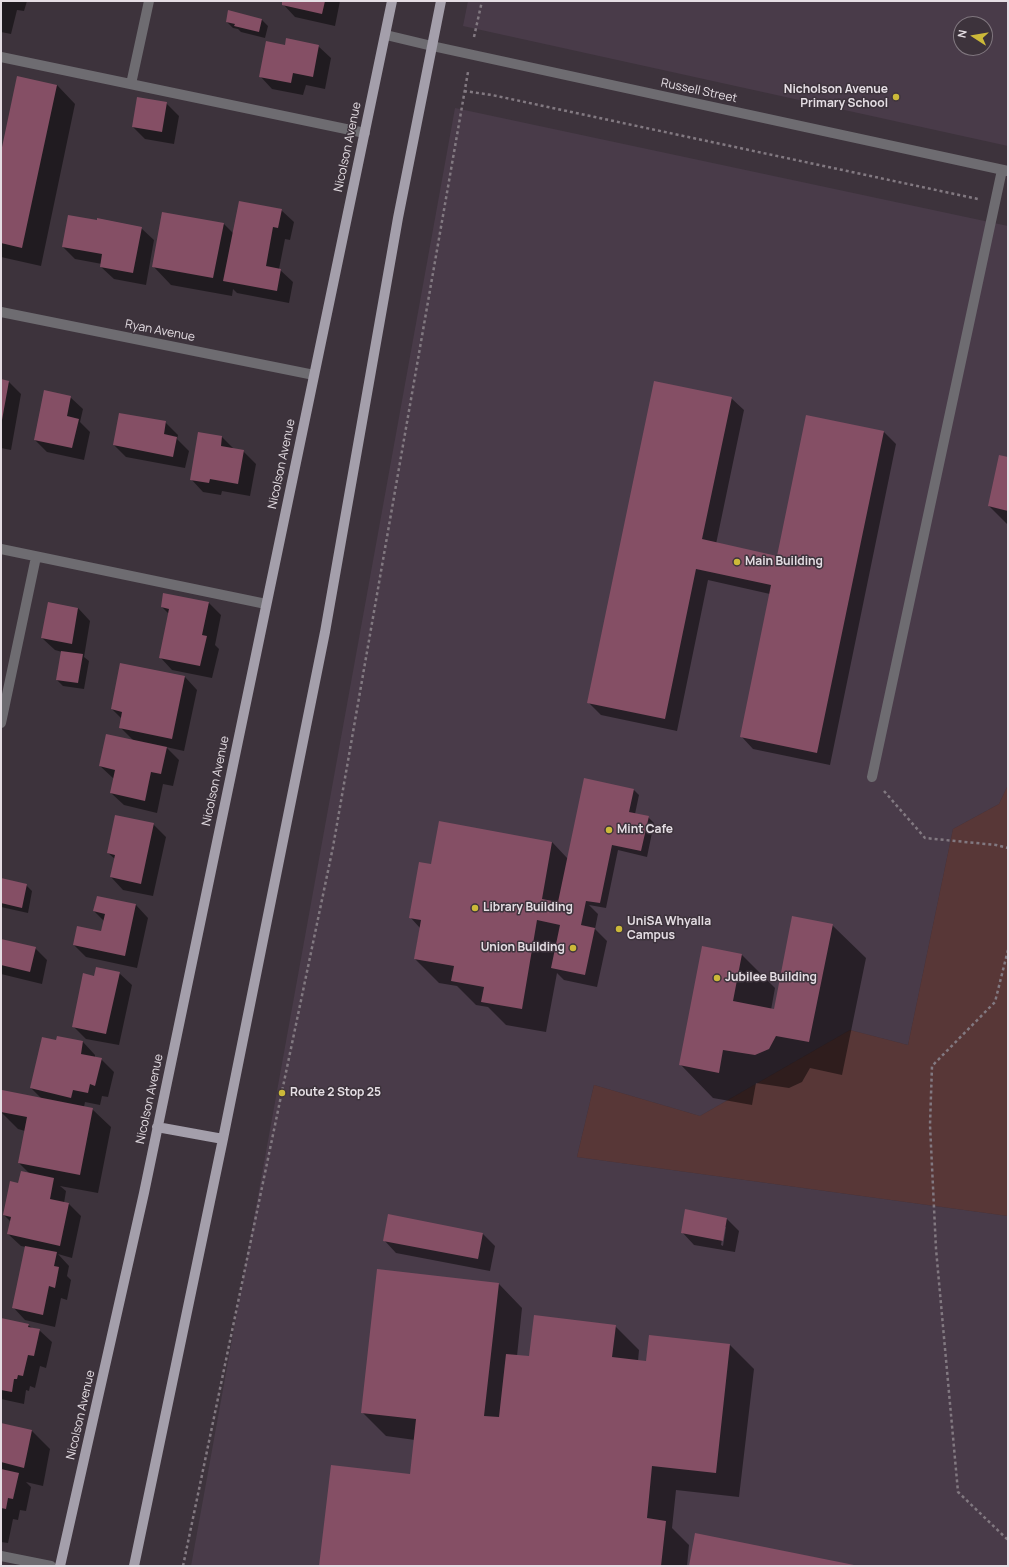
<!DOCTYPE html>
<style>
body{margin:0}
#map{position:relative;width:1009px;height:1567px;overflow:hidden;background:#3d333c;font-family:Manrope,sans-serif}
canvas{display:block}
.frame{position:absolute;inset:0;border:2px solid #e5dee4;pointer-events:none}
.north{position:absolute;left:953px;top:16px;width:40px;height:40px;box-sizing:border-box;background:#3d333c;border:1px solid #80777f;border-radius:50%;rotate:282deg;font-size:11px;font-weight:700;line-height:16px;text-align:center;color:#e5dee4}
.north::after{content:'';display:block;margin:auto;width:14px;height:18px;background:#ccb939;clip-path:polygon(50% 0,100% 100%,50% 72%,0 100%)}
</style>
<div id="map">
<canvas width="1009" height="1567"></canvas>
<div class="frame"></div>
<div class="north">N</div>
</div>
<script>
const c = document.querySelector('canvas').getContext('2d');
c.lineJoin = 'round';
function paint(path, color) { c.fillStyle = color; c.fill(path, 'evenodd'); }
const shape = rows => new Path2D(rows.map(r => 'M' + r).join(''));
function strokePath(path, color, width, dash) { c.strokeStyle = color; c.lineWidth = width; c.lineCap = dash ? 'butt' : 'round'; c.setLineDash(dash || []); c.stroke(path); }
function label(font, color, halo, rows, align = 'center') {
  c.font = font + ' Manrope,sans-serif'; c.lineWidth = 3; c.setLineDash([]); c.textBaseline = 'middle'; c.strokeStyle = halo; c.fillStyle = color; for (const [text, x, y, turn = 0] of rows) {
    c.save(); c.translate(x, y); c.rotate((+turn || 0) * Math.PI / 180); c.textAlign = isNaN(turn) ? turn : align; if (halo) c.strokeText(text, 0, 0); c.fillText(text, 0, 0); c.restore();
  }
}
paint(shape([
 [468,1,1008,1,1008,146,463,26],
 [961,24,985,24,985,48,961,48],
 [455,108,1008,226,1008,785,999,804,953,829,908,1045,850,1030,700,1116,594,1085,577,1157,1008,1216,1008,1566,191,1566]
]), '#493b49');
paint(shape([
 [1008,785,1008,1216,577,1157,594,1085,700,1116,850,1030,908,1045,953,829,999,804]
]), '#583737');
paint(shape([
 [1,1,27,1,24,11,17,10,11,34,1,32],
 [284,1,340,1,335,26,295,17,283,4],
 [262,20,268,26,265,38,241,32,238,29,233,28,227,22],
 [285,46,318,46,331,58,325,89,306,85,303,95,272,89,260,76],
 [57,85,75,104,41,266,1,257,1,157],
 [166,103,179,116,174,144,145,139,133,127],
 [281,210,294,222,290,240,285,239,279,269,293,282,289,303,237,293,233,289,232,296,171,285,153,266,224,224,234,234],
 [141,228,154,240,146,285,114,279,101,267,102,264,75,259,63,247],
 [1,380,9,382,21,394,11,450,1,448],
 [70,397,83,409,80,422,90,432,84,460,47,452,35,440],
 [731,398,744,410,716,544,778,557,884,432,896,444,830,765,753,749,741,736,770,594,708,580,677,731,601,715,589,703],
 [165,422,178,435,177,439,189,451,185,468,126,457,114,445],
 [199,433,222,437,235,450,243,451,256,464,250,496,222,491,221,495,203,492,191,479],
 [1008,458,1008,525,989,506],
 [164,594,209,603,221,615,215,645,219,649,212,678,172,670,160,657,169,614,162,607],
 [78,608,90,621,84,657,89,661,84,689,63,686,57,680,62,652,55,650,42,638],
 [185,677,197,690,184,751,166,747,179,760,173,786,163,784,157,813,124,805,111,793,114,779,100,766,133,740,120,727,122,719,112,709],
 [633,789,639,795,635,814,648,817,654,823,647,857,618,850,606,908,589,905,598,914,595,929,607,941,597,987,564,980,557,973,546,1032,506,1025,488,1007,476,1005,457,986,439,983,415,959,420,928,410,917,432,865,552,842,568,859],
 [153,824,166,837,153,896,123,890,111,877,115,859,108,853],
 [1,879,26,885,32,891,28,913,1,907],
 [136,905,148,918,137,968,86,957,74,945,101,933,104,921,94,911],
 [832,925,866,958,842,1075,810,1068,802,1082,789,1088,756,1083,752,1105,713,1098,680,1064,703,947,742,955,775,988,771,1010,775,1010],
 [1,940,35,948,47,960,42,984,1,974,1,976],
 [119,973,132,985,119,1045,86,1039,73,1026,95,977],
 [58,1037,83,1042,95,1055,95,1058,101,1059,114,1072,108,1097,102,1096,100,1105,85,1102,84,1107,92,1109,111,1127,98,1193,60,1186,66,1191,64,1203,69,1204,81,1216,72,1258,58,1254,69,1266,67,1276,71,1280,67,1300,61,1298,55,1327,25,1320,13,1307,26,1247,21,1246,8,1234,11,1222,4,1215,19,1184,30,1174,19,1163,25,1131,18,1129,1,1112,1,1103,3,1091,42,1099,31,1088,57,1041],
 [726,1218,739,1231,735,1252,694,1245,682,1232],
 [724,1227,726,1227,723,1246,721,1245],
 [483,1234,495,1246,490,1271,396,1253,384,1240],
 [498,1283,522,1308,517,1356,530,1358,615,1326,639,1350,638,1361,647,1362,730,1345,754,1369,739,1497,676,1490,672,1528,689,1545,687,1566,320,1566,411,1475,415,1440,386,1436,362,1412],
 [1,1319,28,1325,32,1328,39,1330,52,1342,46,1368,40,1366,35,1388,30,1386,29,1391,26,1390,24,1404,1,1399],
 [1,1424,32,1431,50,1449,43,1486,26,1482,31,1487,26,1511,20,1510,18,1520,13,1519,8,1543,1,1542]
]), '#0007');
paint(shape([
 [282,1,325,1,322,14,282,5],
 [228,10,262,19,259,32,234,26,235,24,226,22],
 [286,38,319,45,313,77,293,73,291,83,259,77,266,41,285,45],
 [17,76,57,85,22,248,1,243,1,152],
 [137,97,167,102,162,132,132,127],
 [239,201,282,209,278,228,273,227,266,266,281,269,277,291,223,281],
 [162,212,224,223,213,278,152,267],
 [68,215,97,220,97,218,142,227,133,273,100,267,102,254,62,247],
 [1,379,9,381,2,420,1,420],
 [654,381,732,397,702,539,777,556,806,415,884,431,817,753,740,737,771,585,696,569,665,719,587,703],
 [44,390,71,396,67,416,79,419,72,448,34,440],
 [119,413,166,421,164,434,177,437,173,457,113,445],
 [198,432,222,436,221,446,244,450,238,484,210,479,209,483,190,480],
 [999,455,1008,457,1008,511,988,506],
 [163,593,209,602,202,635,207,636,200,666,159,658,169,609,161,607],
 [48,602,78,608,72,644,41,638],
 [61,651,83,654,78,683,56,680],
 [120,663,185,676,172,739,119,728,122,712,111,709],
 [106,734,167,747,161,774,151,772,145,801,110,793,115,770,99,766],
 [584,778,634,789,629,812,649,816,641,851,612,845,600,903,586,901,581,925,595,928,585,975,551,968,560,925,537,920,522,1009,481,1002,484,987,451,981,454,966,414,959,421,920,409,918,419,862,431,864,439,821,552,842,542,899,558,902],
 [115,815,154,823,141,884,110,877,115,855,107,853],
 [1,878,27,884,22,908,1,903],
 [97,896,136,904,125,956,73,945,77,926,101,931,105,914,93,911],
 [792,916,833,924,809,1042,776,1036,769,1049,755,1055,723,1050,719,1073,679,1065,702,946,742,954,733,1001,774,1009],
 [1,939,36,947,30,972,1,965],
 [96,967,120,972,106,1034,72,1027,83,973,94,976],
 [57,1036,83,1041,81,1054,102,1058,95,1086,90,1084,88,1093,73,1090,71,1098,30,1088,42,1037,56,1040],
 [2,1090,93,1108,80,1175,18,1163,27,1117,1,1112],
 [21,1171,54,1178,50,1199,69,1203,60,1246,7,1234,11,1217,3,1215,10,1181,18,1183],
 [685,1209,727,1218,723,1241,681,1233],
 [388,1214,483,1233,478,1259,383,1241],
 [25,1246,57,1252,54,1266,59,1267,55,1288,49,1286,43,1315,12,1308],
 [377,1269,499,1283,484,1416,499,1417,506,1354,529,1356,534,1315,616,1325,612,1357,646,1361,649,1335,730,1344,716,1473,652,1466,647,1518,666,1521,661,1566,319,1566,331,1465,410,1474,416,1419,361,1413],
 [1,1318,29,1324,28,1327,40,1329,34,1356,28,1355,23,1376,18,1375,17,1379,14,1379,12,1392,1,1390],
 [1,1423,32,1430,24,1468,1,1462],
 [1,1469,19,1473,13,1499,8,1498,6,1509,1,1508],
 [695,1533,854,1565,854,1566,689,1566]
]), '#854f65');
strokePath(shape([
 [474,37,482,1],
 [464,91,492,95,978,199],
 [884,791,925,838,996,845,1008,848],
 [1008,950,995,1002,932,1066,930,1125,936,1249,958,1492,1008,1540],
 [183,1566,333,847,468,72]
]), '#827981', 2.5, [3, 3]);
strokePath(shape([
 [386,35,432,46,1008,171],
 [1,57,365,133],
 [131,84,149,1],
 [1,312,314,375],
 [1,549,266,604],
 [1,723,36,557],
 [872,777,1002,170],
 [1,1556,51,1566]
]), '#6e6c71', 10);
strokePath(shape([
 [157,1127,223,1139],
 [60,1566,144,1193,392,1],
 [134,1566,223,1139,325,632,398,218,441,1]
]), '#a49fab', 10);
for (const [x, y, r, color] of [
 [896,97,4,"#ccb939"],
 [737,562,4,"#ccb939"],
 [609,830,4,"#ccb939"],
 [475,908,4,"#ccb939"],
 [619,929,4,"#ccb939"],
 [573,948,4,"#ccb939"],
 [717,978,4,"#ccb939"],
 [282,1093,4,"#ccb939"]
]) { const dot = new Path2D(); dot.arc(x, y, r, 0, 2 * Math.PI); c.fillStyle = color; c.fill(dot); strokePath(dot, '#3d333c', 1.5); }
label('bold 12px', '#e5dee4', '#3d333c', [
 ["Nicholson Avenue",888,90,"right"],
 ["Primary School",888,104,"right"],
 ["Main Building",745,562],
 ["Mint Cafe",617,830],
 ["Library Building",483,908],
 ["UniSA Whyalla",627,922],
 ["Campus",627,936],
 ["Union Building",565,948,"right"],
 ["Jubilee Building",725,978],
 ["Route 2 Stop 25",290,1093]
], 'left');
label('12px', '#e5dee4', '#3d333c', [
 ["Russell Street",699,91,12],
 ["Nicolson Avenue",348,147,-78],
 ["Ryan Avenue",160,331,11],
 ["Nicolson Avenue",282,464,-78],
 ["Nicolson Avenue",216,781,-78],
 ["Nicolson Avenue",150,1099,-78],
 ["Nicolson Avenue",81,1415,-77]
]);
</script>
